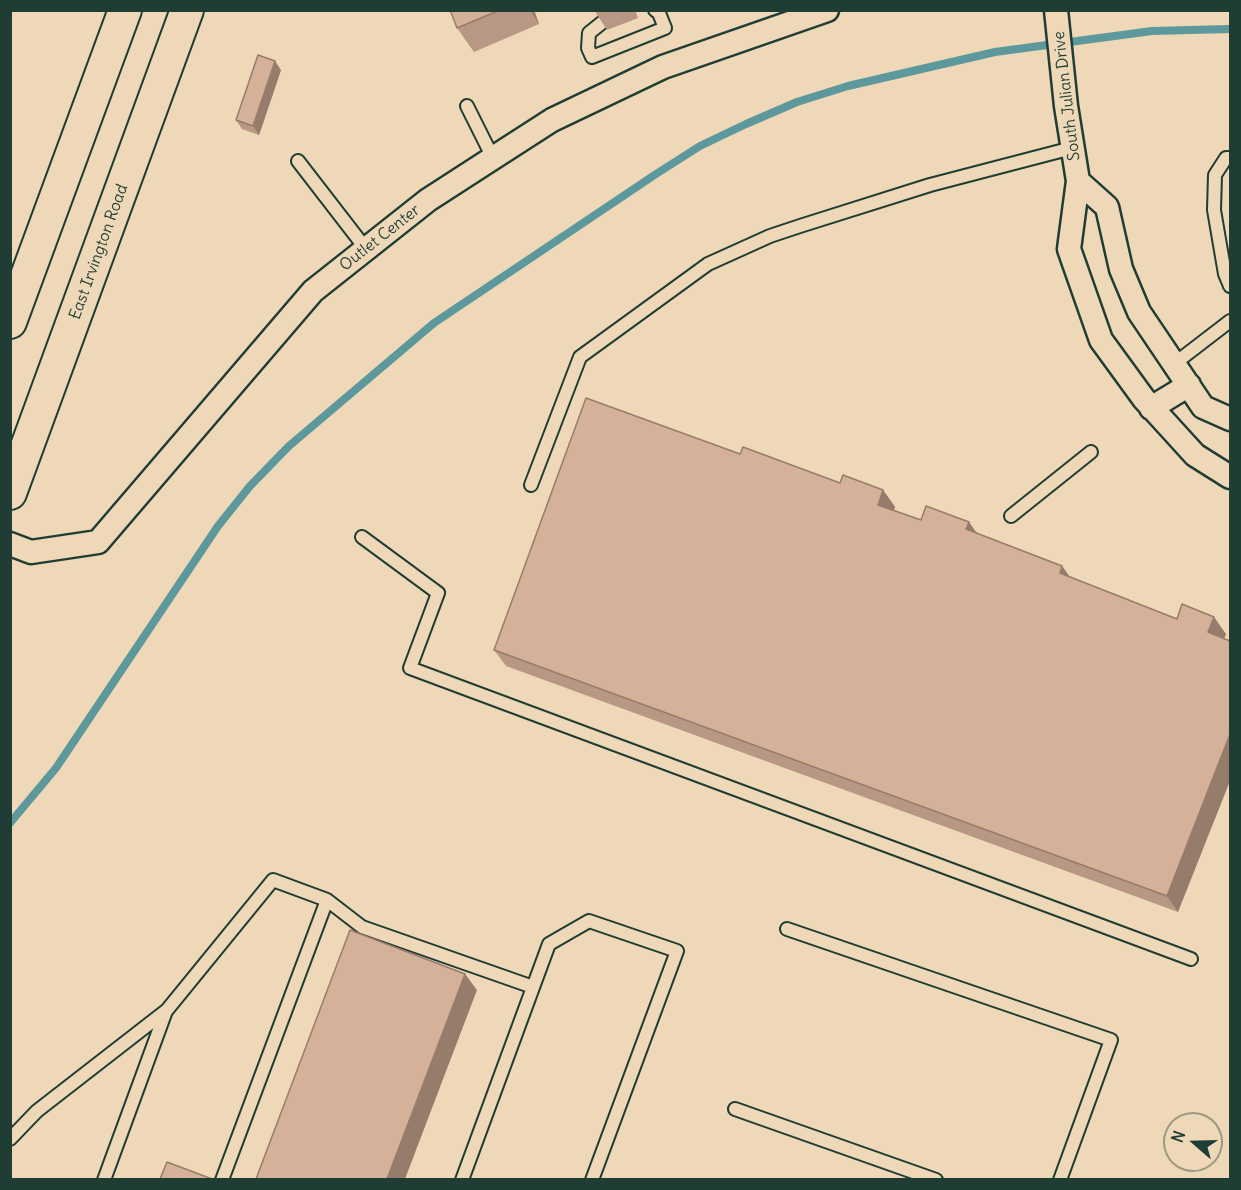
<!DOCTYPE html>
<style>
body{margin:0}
#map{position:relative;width:1241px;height:1190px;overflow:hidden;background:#efd8b8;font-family:Delius,sans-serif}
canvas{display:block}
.frame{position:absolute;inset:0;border:12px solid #1f3d34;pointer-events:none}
.north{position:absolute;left:1163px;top:1112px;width:60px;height:60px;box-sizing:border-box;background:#efd8b8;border:2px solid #9c9a83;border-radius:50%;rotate:290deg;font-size:16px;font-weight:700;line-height:24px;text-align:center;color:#1f3d34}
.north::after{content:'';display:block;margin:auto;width:21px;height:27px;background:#1f3d34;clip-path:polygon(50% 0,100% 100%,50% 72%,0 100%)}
</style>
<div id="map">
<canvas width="1241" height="1190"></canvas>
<div class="frame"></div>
<div class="north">N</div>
</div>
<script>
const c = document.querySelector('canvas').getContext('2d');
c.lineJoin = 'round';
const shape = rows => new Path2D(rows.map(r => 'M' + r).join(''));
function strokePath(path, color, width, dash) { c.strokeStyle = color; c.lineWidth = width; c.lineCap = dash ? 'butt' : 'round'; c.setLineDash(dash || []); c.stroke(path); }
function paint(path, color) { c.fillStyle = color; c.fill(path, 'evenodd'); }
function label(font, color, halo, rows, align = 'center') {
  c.font = font + ' Delius,sans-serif'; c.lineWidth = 5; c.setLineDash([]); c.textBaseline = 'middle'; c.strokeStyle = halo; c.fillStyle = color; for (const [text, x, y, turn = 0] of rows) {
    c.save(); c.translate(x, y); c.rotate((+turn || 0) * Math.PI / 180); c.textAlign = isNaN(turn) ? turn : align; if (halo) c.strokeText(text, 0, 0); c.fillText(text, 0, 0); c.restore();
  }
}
strokePath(shape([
 [10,823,56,768,218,526,250,486,289,446,434,323,656,174,700,146,746,124,797,102,848,86,995,52,1152,31,1230,29]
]), '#5c989c', 8);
const service = shape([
 [604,21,589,33,588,48,592,57,665,28,659,13,655,10],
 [467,106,493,158],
 [1230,158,1226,158,1215,175,1214,210,1225,274,1230,286],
 [298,161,366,249],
 [1174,364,1230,321],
 [531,485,580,357,708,264,770,236,800,226,930,185,1072,148],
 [1011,516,1091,452],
 [362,537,438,593,410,668,1191,959],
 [327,900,362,927,533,987],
 [787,929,1111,1040,1060,1180],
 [735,1109,936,1180],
 [10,1139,37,1111,167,1010,273,880,327,900,222,1180],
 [104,1180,166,1011],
 [462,1180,549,944,589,921,677,951,592,1180]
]);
const minor = shape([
 [1056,10,1066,106,1078,181],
 [1151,408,1189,385],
 [1230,419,1203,407,1139,312,1121,269,1107,207,1078,181,1069,249,1101,340,1144,399,1195,455,1230,477],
 [10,544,31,552,98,542,313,291,428,200,493,158,552,120,663,67,827,10]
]);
const secondary = shape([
 [10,322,125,10],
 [10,493,187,10]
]);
strokePath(service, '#1f3d34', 16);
strokePath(minor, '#1f3d34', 27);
strokePath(secondary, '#1f3d34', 36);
strokePath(service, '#efd8b8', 12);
strokePath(minor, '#efd8b8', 22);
strokePath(secondary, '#efd8b8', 32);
paint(shape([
 [450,10,534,10,539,24,474,52,457,28],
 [594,10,635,10,638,18,607,30],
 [281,70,259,135,242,129,236,120],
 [740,454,840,483,883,490,895,507,894,510,921,520,977,534,1062,566,1070,577,1177,619,1226,634,1224,638,1178,912,506,666,494,650]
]), '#b89884');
paint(shape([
 [530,10,534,10,539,24],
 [275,61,281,70,259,135,253,126],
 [883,490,895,507,890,521,878,505],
 [969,522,981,539,966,529],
 [1062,566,1074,583,1060,573],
 [1214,617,1226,634,1220,649,1208,632],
 [1230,734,1230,781,1178,912,1167,896],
 [465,974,477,990,405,1179,387,1179]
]), '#967c6b');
const building = shape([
 [450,10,500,10,457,28,450,10],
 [258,55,275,61,253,126,236,120,258,55],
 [586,398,740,454,743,447,840,483,843,475,883,490,878,505,921,520,926,506,969,522,966,529,1062,566,1060,573,1177,619,1182,604,1214,617,1208,632,1230,641,1230,734,1167,896,494,650,586,398],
 [350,930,465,974,387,1179,256,1179,350,930],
 [167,1162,212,1179,160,1179,167,1162]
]);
paint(building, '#d6b199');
strokePath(building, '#967c6b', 1.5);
label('16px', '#1f3d34', '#efd8b8', [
 ["South Julian Drive",1067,96,-97],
 ["Outlet Center",380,238,-38],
 ["East Irvington Road",99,252,-70]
]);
</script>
